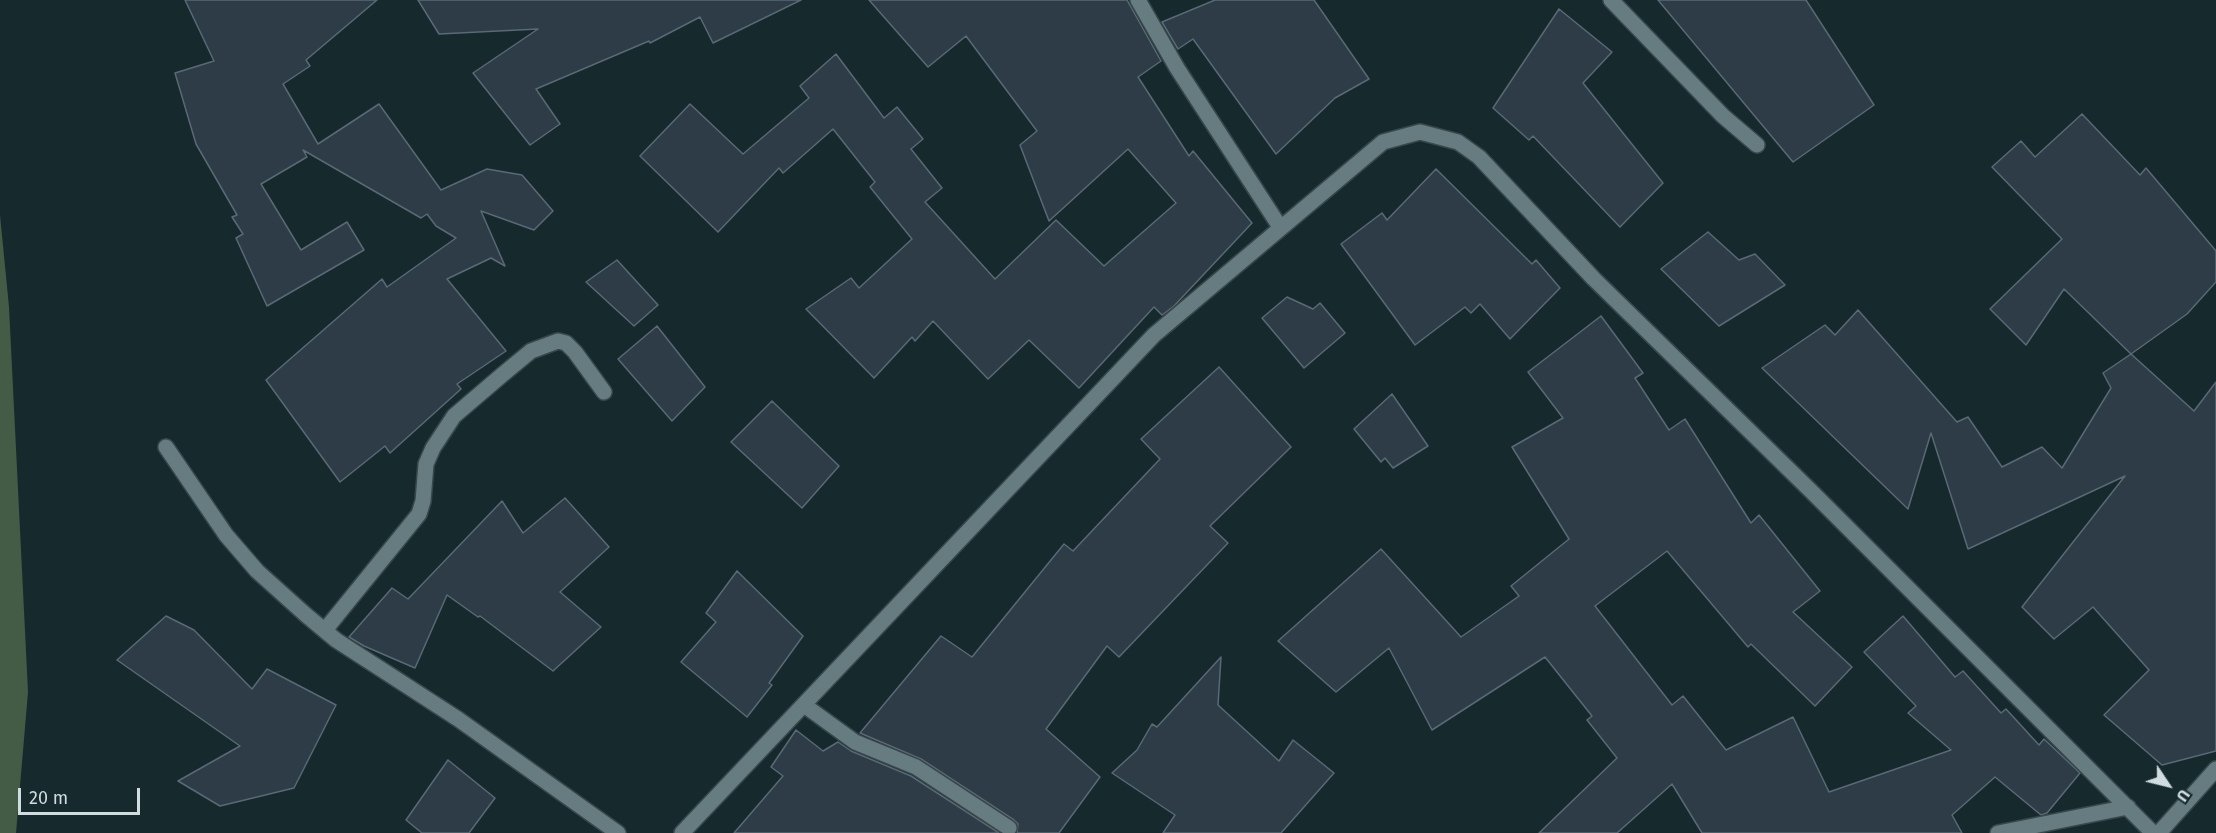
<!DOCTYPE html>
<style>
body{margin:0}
#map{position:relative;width:2216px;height:833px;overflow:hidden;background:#162a2e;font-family:"Fira Sans",sans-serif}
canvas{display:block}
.north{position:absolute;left:2138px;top:755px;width:60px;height:60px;-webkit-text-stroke:4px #162a2e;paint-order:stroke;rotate:125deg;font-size:16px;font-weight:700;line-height:24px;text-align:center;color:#d0dcdf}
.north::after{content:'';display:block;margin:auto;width:21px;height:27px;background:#d0dcdf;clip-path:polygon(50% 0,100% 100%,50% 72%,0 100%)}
.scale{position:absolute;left:18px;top:788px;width:122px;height:27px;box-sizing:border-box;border:3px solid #d0dcdf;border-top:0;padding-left:8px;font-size:18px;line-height:21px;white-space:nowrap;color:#d0dcdf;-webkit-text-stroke:4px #162a2e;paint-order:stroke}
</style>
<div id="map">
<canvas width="2216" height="833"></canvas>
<div class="north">U</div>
<div class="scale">20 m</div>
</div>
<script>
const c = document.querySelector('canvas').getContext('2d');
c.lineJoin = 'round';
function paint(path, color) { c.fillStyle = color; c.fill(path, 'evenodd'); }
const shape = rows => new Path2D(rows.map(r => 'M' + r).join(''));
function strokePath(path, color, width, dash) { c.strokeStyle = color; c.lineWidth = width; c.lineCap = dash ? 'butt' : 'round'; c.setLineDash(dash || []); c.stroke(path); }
paint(shape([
 [0,215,9,307,28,692,16,833,0,833]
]), '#445c46');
const building = shape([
 [185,0,377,0,306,60,310,66,283,84,318,144,379,104,441,190,487,169,522,175,553,211,534,230,481,211,505,266,491,258,447,279,506,351,457,384,461,389,390,453,385,446,340,482,266,380,382,279,387,287,456,238,436,226,427,214,421,218,303,150,307,157,261,184,301,250,347,222,364,250,267,306,236,238,243,234,232,217,237,215,196,144,175,73,214,61,185,0],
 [418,0,801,0,713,43,700,17,650,43,649,41,536,89,560,124,530,145,473,73,538,29,439,34,418,0],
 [869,0,1127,0,1161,61,1138,77,1189,156,1193,151,1252,223,1174,306,1162,315,1154,307,1079,388,1029,340,988,379,933,321,915,341,912,337,874,378,806,309,851,278,859,288,912,239,870,187,875,182,833,129,783,173,779,168,718,232,640,156,690,104,743,154,809,98,800,86,836,54,884,118,897,107,923,139,911,149,942,188,925,202,995,279,1056,220,1104,266,1176,203,1128,149,1049,221,1020,145,1037,131,966,36,928,67,869,0],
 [1215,0,1314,0,1369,79,1335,98,1276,154,1193,39,1178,49,1162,22,1215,0],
 [1658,0,1806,0,1874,105,1793,162,1658,0],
 [1559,9,1612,52,1583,83,1663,183,1620,227,1533,136,1529,140,1493,108,1559,9],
 [2082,114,2140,175,2146,168,2216,251,2216,282,2187,314,2131,354,2064,289,2026,345,1990,309,2062,239,1992,167,2021,141,2035,157,2082,114],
 [1436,169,1532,264,1536,260,1560,288,1510,339,1480,304,1471,313,1465,307,1415,345,1341,244,1382,213,1387,220,1436,169],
 [1708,232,1739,260,1755,254,1785,285,1719,326,1661,269,1708,232],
 [617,260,658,305,634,326,586,282,617,260],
 [1287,297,1313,309,1320,303,1345,333,1304,368,1262,318,1287,297],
 [1858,310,1957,422,1968,417,2002,467,2042,447,2062,468,2111,388,2103,373,2131,354,2194,411,2216,382,2216,751,2162,765,2104,715,2149,670,2093,607,2054,639,2022,607,2125,476,1968,549,1931,433,1908,509,1762,368,1825,325,1835,335,1858,310],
 [1601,316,1643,373,1635,378,1669,430,1685,419,1751,523,1759,515,1820,591,1793,612,1852,667,1815,706,1751,644,1748,647,1667,551,1595,606,1672,705,1683,696,1726,750,1793,717,1829,792,1951,750,1908,713,1916,706,1864,652,1903,616,1955,677,1963,671,2001,713,2006,709,2039,745,2044,739,2080,773,2047,813,2041,815,1995,777,1952,815,1962,833,1702,833,1672,784,1617,833,1539,833,1617,758,1587,720,1592,716,1545,657,1432,730,1389,648,1336,692,1278,641,1381,549,1461,637,1519,596,1511,586,1569,539,1512,447,1563,418,1528,372,1601,316],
 [657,326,705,387,672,421,618,359,657,326],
 [1219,367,1291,447,1210,526,1228,543,1119,657,1107,646,1046,729,1100,777,1059,833,1017,833,1018,824,1014,820,921,759,860,733,941,636,972,657,1064,544,1073,551,1160,459,1141,439,1219,367],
 [1392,394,1428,446,1393,468,1385,458,1381,462,1354,429,1392,394],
 [772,401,839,466,802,508,731,442,772,401],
 [565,498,609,547,560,592,601,627,553,671,480,616,478,617,447,595,415,668,364,646,349,637,392,588,408,599,502,501,523,533,565,498],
 [737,571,803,636,769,683,772,685,747,717,681,662,716,622,706,613,737,571],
 [166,616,194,630,252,689,267,669,336,705,294,788,220,806,178,781,240,746,117,660,166,616],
 [1221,657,1218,705,1279,761,1293,740,1334,773,1281,833,1163,833,1175,815,1112,773,1137,750,1152,724,1157,727,1221,657],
 [796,730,823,751,838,742,851,751,911,776,999,833,734,833,783,776,771,767,796,730],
 [448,760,495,798,469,833,422,833,406,820,448,760]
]);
paint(building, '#2e3c47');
strokePath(building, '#5a6975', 1.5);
const minor = shape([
 [1138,0,1177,68,1280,227],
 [1611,0,1723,116,1757,145],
 [166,447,226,535,257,571,306,615,336,640,458,719,618,833],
 [325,630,419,514,423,501,426,464,433,448,454,416,502,375,531,351,558,341,566,343,575,352,604,392],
 [804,705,855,742,916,767,1009,828],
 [682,833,1154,335,1383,142,1420,132,1458,142,1479,157,1594,279,1812,492,2153,833],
 [1998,833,2128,807],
 [2159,833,2216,769]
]);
strokePath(minor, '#38474a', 18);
strokePath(minor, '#667c80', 15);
</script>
